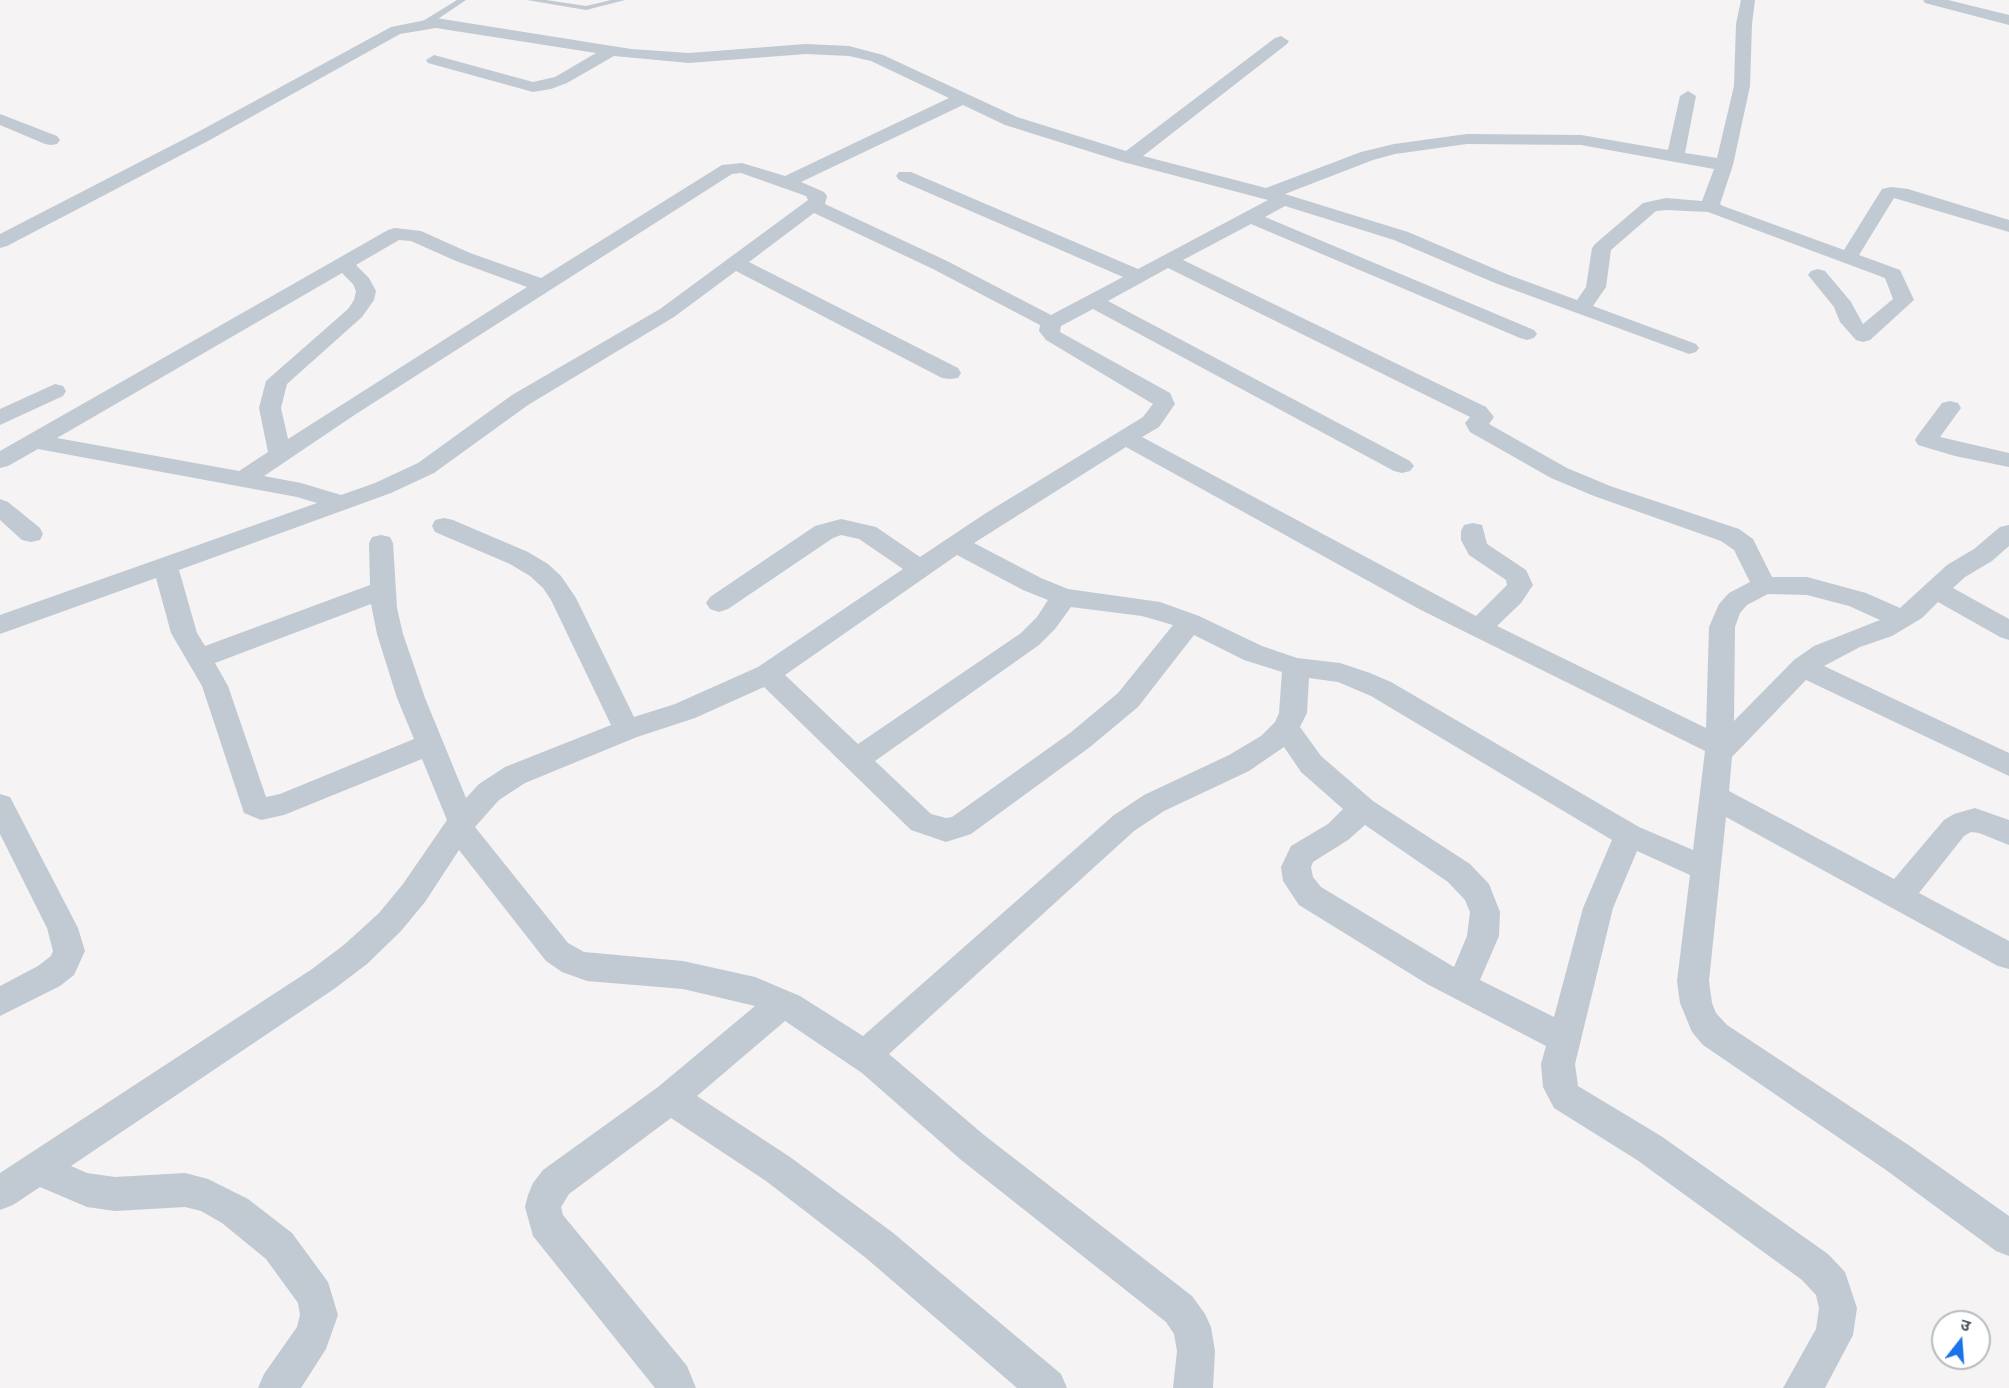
<!DOCTYPE html>
<meta charset="utf-8">
<style>
body{margin:0}
#map{position:relative;width:2009px;height:1388px;overflow:hidden;background:#f5f3f3;font-family:Lato,"Noto Sans Devanagari",sans-serif}
canvas{display:block}
.north{position:absolute;left:1931px;top:1310px;width:60px;height:60px;box-sizing:border-box;background:#fff;border:2px solid #b7bbc0;border-radius:50%;rotate:17deg;font-size:16px;font-weight:700;line-height:24px;text-align:center;color:#4a5661}
.north::after{content:'';display:block;margin:auto;width:21px;height:27px;background:#1a73e8;clip-path:polygon(50% 0,100% 100%,50% 72%,0 100%)}
</style>
<div id="map">
<canvas width="2009" height="1388"></canvas>
<div class="north">उ</div>
</div>
<script>
const c = document.querySelector('canvas').getContext('2d');
c.lineJoin = 'round';
const shape = rows => new Path2D(rows.map(r => 'M' + r).join(''));
function paint(path, color) { c.fillStyle = color; c.fill(path, 'evenodd'); }
paint(shape([
 [457,0,466,0,429,25,423,25,423,21,457,0],
 [527,0,546,0,586,6,611,0,625,0,586,10,527,0]
]), '#c1cad2');
paint(shape([
 [1741,0,1755,0,1752,24,1750,86,1733,165,1720,204,1723,206,1844,250,1882,189,1891,187,1908,189,2009,220,2009,232,1894,198,1859,255,1900,270,1914,300,1870,340,1863,342,1856,340,1840,322,1834,307,1808,275,1811,271,1818,269,1825,271,1851,302,1863,324,1893,299,1885,278,1708,212,1666,210,1656,211,1611,250,1606,287,1593,306,1696,344,1699,348,1696,352,1689,354,1495,283,1394,240,1285,206,1265,217,1534,330,1537,334,1534,338,1527,340,1520,338,1251,224,1183,260,1486,407,1494,417,1489,424,1567,468,1610,486,1739,529,1753,539,1772,577,1807,577,1866,593,1900,608,1947,565,1974,549,2000,527,2009,525,2009,546,1992,561,1965,577,1953,588,2009,619,2009,640,2000,637,1938,602,1922,618,1892,636,1860,647,1824,666,2009,753,2009,776,1806,680,1732,757,1729,791,1894,879,1944,820,1954,814,1975,808,2009,820,2009,845,1979,833,1971,832,1964,836,1919,893,2009,941,2009,969,1998,966,1726,817,1709,981,1712,1003,1716,1013,1727,1025,1910,1146,2009,1216,2009,1256,1996,1251,1886,1170,1703,1045,1692,1032,1680,1003,1677,981,1690,875,1637,851,1613,908,1575,1064,1578,1086,1661,1136,1828,1254,1845,1272,1857,1308,1853,1335,1825,1388,1783,1388,1816,1329,1819,1308,1816,1295,1802,1280,1637,1160,1554,1108,1543,1087,1541,1064,1546,1046,1427,984,1299,905,1283,881,1281,867,1291,846,1328,824,1343,809,1301,772,1284,747,1249,771,1164,811,1134,831,889,1054,984,1135,1192,1296,1205,1314,1211,1327,1215,1351,1213,1388,1173,1388,1177,1351,1174,1334,1166,1322,960,1159,862,1073,785,1021,697,1096,790,1157,892,1232,1061,1374,1067,1388,1017,1388,866,1258,766,1181,671,1118,569,1194,561,1207,563,1215,687,1366,696,1388,655,1388,533,1236,525,1207,528,1195,533,1183,543,1170,658,1087,755,1006,683,989,587,981,562,972,546,961,459,850,425,902,401,931,367,964,334,989,71,1166,87,1173,115,1177,185,1173,208,1179,248,1199,292,1233,328,1282,338,1315,326,1349,301,1388,258,1388,264,1374,297,1327,300,1315,298,1303,266,1259,222,1223,201,1211,185,1207,115,1211,87,1207,40,1187,13,1205,0,1210,0,1173,312,969,345,944,379,913,403,884,447,820,422,759,284,815,261,820,244,813,202,686,171,633,156,578,0,634,0,615,317,503,297,497,38,449,8,466,0,468,0,451,388,230,395,228,421,231,470,253,541,278,722,165,742,163,785,176,949,98,871,61,849,56,806,54,689,63,614,56,567,83,551,89,533,92,428,63,426,60,434,55,533,82,555,77,596,53,436,28,400,34,208,141,7,246,0,248,0,234,196,133,391,27,436,18,631,49,689,53,806,44,849,46,883,55,1017,117,1126,151,1275,38,1281,36,1289,41,1287,44,1143,156,1266,188,1361,152,1394,144,1467,134,1581,135,1668,150,1680,96,1688,91,1696,96,1685,153,1717,158,1734,86,1736,24,1741,0],
 [963,105,1005,125,1123,162,1268,200,1138,269,911,172,899,172,896,176,899,180,1123,277,1051,315,947,261,825,204,827,196,824,192,801,182,963,105],
 [1467,144,1581,145,1714,169,1702,201,1666,198,1643,203,1595,244,1592,248,1586,287,1577,300,1509,275,1408,232,1285,194,1373,160,1395,154,1467,144],
 [741,173,806,196,808,200,660,309,512,395,418,463,375,483,341,495,301,483,264,476,356,414,732,174,741,173],
 [814,213,933,269,1040,325,1039,331,1046,340,1153,404,1143,417,986,513,920,557,876,527,841,519,815,526,710,597,706,603,710,609,719,612,728,609,833,538,841,535,859,539,903,569,758,667,675,704,634,717,576,598,561,576,548,564,528,552,453,520,444,518,435,520,432,526,435,532,510,564,530,576,543,588,551,600,611,725,505,767,479,784,466,798,425,698,403,634,397,608,393,543,390,537,381,535,372,537,369,543,370,585,205,646,197,633,179,570,391,493,434,473,528,405,674,317,736,271,942,378,950,379,958,378,961,373,958,368,749,262,814,213],
 [399,240,411,241,456,261,527,287,288,439,281,408,287,384,362,317,374,300,376,291,369,278,356,265,399,240],
 [1168,268,1470,417,1465,423,1470,432,1551,478,1594,496,1721,541,1734,550,1750,582,1729,593,1719,604,1709,627,1706,728,1497,626,1521,603,1533,585,1526,570,1487,544,1482,525,1473,523,1464,525,1461,531,1461,540,1469,555,1506,580,1507,585,1476,616,1142,437,1159,427,1175,404,1170,393,1060,332,1061,326,1093,309,1394,471,1402,473,1410,471,1414,466,1410,461,1108,301,1168,268],
 [342,273,353,284,356,291,354,300,348,309,266,381,259,408,268,452,239,471,57,438,342,273],
 [1126,447,1419,609,1705,751,1693,850,1639,827,1391,682,1370,673,1340,663,1297,658,1262,646,1199,616,1160,602,1068,589,1041,578,974,543,1126,447],
 [957,555,1023,590,1048,600,1037,617,1021,633,858,744,785,675,957,555],
 [1768,594,1807,595,1849,606,1880,620,1814,646,1794,660,1734,721,1735,627,1740,613,1747,605,1768,594],
 [371,604,377,634,397,698,414,739,280,794,266,797,228,686,215,663,371,604],
 [1071,607,1142,616,1173,625,1118,693,1070,733,952,817,946,818,931,814,875,761,1039,645,1055,629,1071,607],
 [1194,635,1244,660,1282,672,1279,713,1275,722,1261,736,1229,755,1144,795,1114,815,863,1036,800,996,755,977,683,961,584,952,568,943,475,827,499,800,525,783,637,737,695,718,764,687,911,830,946,842,971,834,1090,747,1138,707,1194,635],
 [1309,678,1338,682,1371,696,1612,840,1583,908,1554,1017,1480,980,1499,936,1500,912,1489,884,1470,864,1373,801,1321,756,1300,727,1307,713,1309,678],
 [1365,825,1448,882,1465,900,1470,912,1467,936,1454,967,1321,887,1313,877,1311,867,1313,862,1348,840,1365,825],
 [1923,0,1948,0,2009,15,2009,25,1925,3,1923,0],
 [0,114,57,136,60,140,57,144,51,145,45,144,0,125,0,114],
 [55,384,63,386,66,391,63,396,0,425,0,409,55,384],
 [1950,401,1958,403,1961,408,1940,437,2009,453,2009,467,1955,456,1918,445,1915,440,1918,435,1942,403,1950,401],
 [0,499,8,502,40,528,43,534,40,540,31,542,22,540,0,520,0,499],
 [0,794,10,797,78,928,85,951,74,975,60,986,0,1016,0,986,38,966,51,956,53,951,47,928,0,834,0,794]
]), '#c1cad2');
</script>
